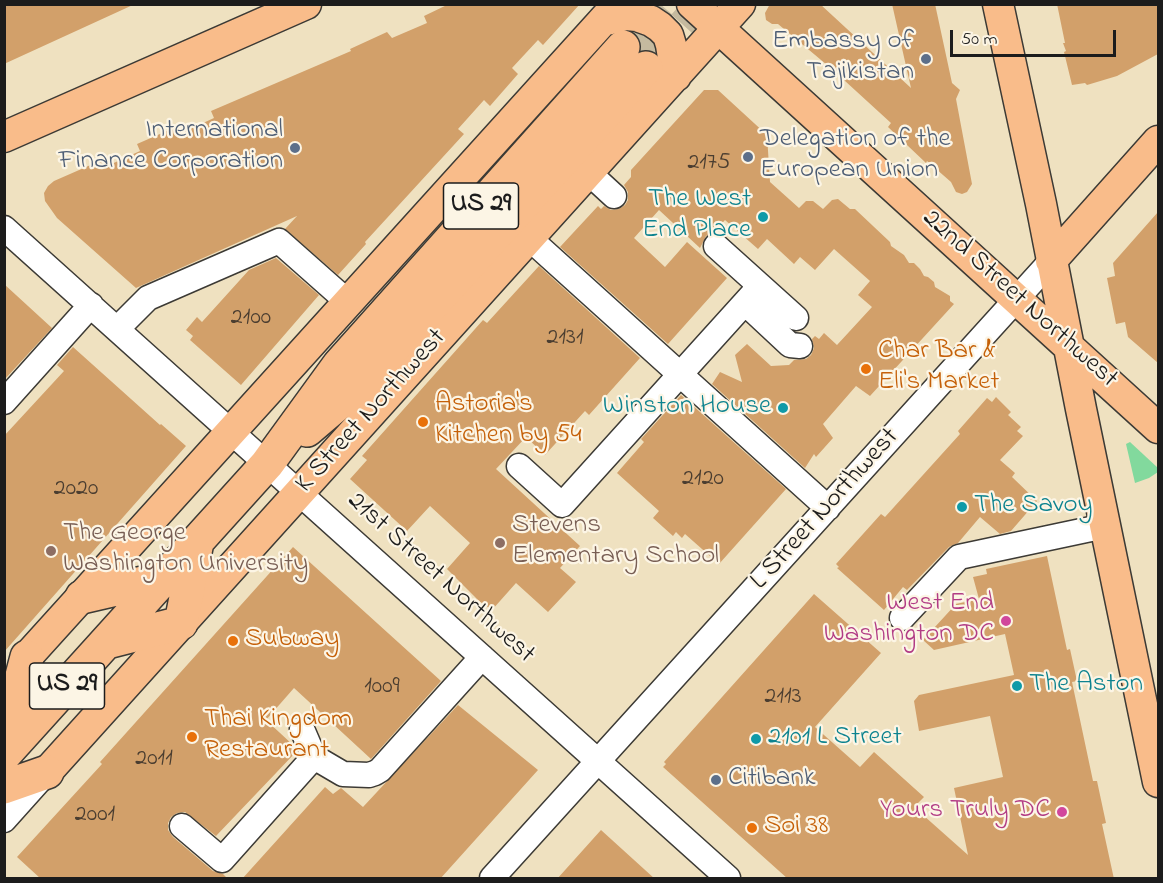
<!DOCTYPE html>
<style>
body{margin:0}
#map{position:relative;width:1163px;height:883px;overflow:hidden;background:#efe1c0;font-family:"Indie Flower",sans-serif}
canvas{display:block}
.frame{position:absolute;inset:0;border:6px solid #1c1c1c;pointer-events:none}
.scale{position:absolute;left:950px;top:30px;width:166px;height:27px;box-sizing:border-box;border:3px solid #1c1c1c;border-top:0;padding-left:8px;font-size:18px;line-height:21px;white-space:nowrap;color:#1c1c1c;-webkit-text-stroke:4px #fcf5e5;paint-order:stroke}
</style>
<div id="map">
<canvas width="1163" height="883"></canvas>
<div class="frame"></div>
<div class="scale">50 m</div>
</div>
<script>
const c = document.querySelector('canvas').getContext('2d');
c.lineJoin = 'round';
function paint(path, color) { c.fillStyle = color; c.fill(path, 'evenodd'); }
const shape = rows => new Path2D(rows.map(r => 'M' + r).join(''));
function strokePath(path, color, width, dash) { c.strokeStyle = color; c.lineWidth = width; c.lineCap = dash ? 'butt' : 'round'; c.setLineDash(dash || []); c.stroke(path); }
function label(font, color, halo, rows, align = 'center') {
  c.font = font + ' "Indie Flower",sans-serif'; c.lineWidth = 4.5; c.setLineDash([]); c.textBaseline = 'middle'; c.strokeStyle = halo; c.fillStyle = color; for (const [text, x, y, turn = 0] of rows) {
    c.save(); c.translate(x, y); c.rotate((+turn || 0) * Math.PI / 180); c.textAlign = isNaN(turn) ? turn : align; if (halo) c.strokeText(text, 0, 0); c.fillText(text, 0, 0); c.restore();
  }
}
paint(shape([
 [1130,442,1158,468,1158,472,1149,478,1135,483,1126,444]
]), '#82d99d');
paint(shape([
 [4,4,135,4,4,64],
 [449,4,580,4,543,45,538,40,512,68,518,74,490,106,484,100,458,129,464,134,365,242,366,244,338,275,285,229,297,216,136,288,57,218,45,201,44,193,48,186,54,181,102,160,105,167,140,151,137,144,176,127,179,134,214,118,211,111,351,51,350,49,387,32,392,38,427,23,424,16],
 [770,4,820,4,911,88,892,4,935,4,952,83,960,90,956,99,972,184,967,192,962,194,956,192,951,182,927,161,926,163,888,127,891,123,833,70,778,24,772,24,766,20,765,13],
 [1057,4,1158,4,1158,54,1117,76,1087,85,1085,83,1072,85,1064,52,1066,51,1063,43,1065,43],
 [704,90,718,90,767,135,770,182,799,208,806,201,813,201,823,209,832,200,838,199,850,209,855,209,890,242,891,246,904,255,909,263,914,263,920,269,924,276,928,277,934,282,935,287,950,296,950,301,954,304,870,396,856,386,823,424,833,438,816,457,814,454,805,468,712,384,720,372,742,382,735,355,747,344,771,366,789,365,794,360,806,359,811,355,814,348,812,339,815,336,819,339,824,333,837,345,872,307,858,295,870,281,834,249,815,270,800,257,794,264,767,239,758,249,725,220,714,232,706,236,700,248,659,210,634,238,665,267,687,242,727,278,668,344,560,247,598,206,601,209,604,206,611,210,619,209,625,205,628,200,628,192,624,185,631,177,631,170],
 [1158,212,1158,363,1128,337,1125,322,1116,324,1107,278,1115,276,1113,263],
 [276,258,319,295,241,385,190,340,193,336,186,330,197,317,202,322,249,270],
 [539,266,640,358,589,415,585,411,545,455,526,437,496,469,580,546,560,568,576,582,548,612,516,583,492,610,479,601,447,569,470,543,430,506,407,531,350,479,367,460,362,456,483,320,487,323],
 [4,284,52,328,4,380],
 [73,347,160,425,161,424,186,446,4,652,4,436,64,371,57,365],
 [681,395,786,489,719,564,685,534,682,538,676,532,673,536,653,518,659,511,617,473,644,442,641,439],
 [996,397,1011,412,1008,415,1021,427,1017,431,1023,436,1000,460,1015,473,1012,477,1037,501,1011,531,1000,534,980,517,958,543,949,547,907,590,903,587,884,610,837,568,839,567,836,564,881,514,885,517,960,434,958,431,987,398,992,402],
 [293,547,441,681,371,759,294,688,266,720,293,745,296,752,216,836,185,812,177,813,171,817,168,823,168,830,173,837,213,871,223,874,228,879,41,879,17,857,102,764,100,762],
 [1047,556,1067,650,1070,649,1077,681,1072,682,1093,781,1097,781,1106,823,1102,824,1114,879,788,879,663,767,666,764,664,762,814,594,881,653,815,727,860,767,874,752,924,797,914,807,968,855,954,788,1003,777,990,716,919,731,914,701,919,695,1014,675,1005,634,934,650,923,640,956,604,979,599,973,577,987,574,986,569],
 [458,705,538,770,440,879,242,879,325,787,333,794,341,788,363,807],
 [601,830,655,879,557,879]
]), '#d2a06a');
strokePath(shape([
 [623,47,660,4],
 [651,62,703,4]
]), '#c5ba9f', 33, [33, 16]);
const minor = shape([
 [589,173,614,196],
 [4,228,728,878],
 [529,238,828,508],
 [716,246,796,318],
 [745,303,790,345,800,346],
 [117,329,148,298,279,241,349,303],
 [4,402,91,305],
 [519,466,562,505,760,286],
 [902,618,959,557,1105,526],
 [302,729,314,757,343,774,369,775,375,773,380,770,482,657],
 [4,820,47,772],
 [182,826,222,860,314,757],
 [492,878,1051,261]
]);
const major = shape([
 [692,4,1158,428],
 [998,4,1041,204,1081,409,1158,782],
 [603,21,626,15,637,16,651,21,660,27,668,35,671,45,676,76],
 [4,137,306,4],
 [1051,261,1158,141],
 [27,657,618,4],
 [47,772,740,4]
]);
const highway = shape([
 [307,430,361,384,646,68],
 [82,597,164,578],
 [107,642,181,623,197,542],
 [4,744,27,657],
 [4,755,267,464,339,365,623,47],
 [4,787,47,772]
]);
strokePath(minor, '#3c3a35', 27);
strokePath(major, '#3c3a35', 33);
strokePath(highway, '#3c3a35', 36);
strokePath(minor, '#fff', 24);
strokePath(major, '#f9bc8a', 30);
strokePath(highway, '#f9bc8a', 33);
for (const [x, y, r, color] of [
 [926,59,6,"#5c6f8a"],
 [295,148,6,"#5c6f8a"],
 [748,157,6,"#5c6f8a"],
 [763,217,6,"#0f9aa8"],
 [866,369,6,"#e8710a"],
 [783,408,6,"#0f9aa8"],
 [423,422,6,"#e8710a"],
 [962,507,6,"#0f9aa8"],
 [500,543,6,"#8d6e63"],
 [51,551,6,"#8d6e63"],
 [1006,621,6,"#d1479c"],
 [233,641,6,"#e8710a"],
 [1017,686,6,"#0f9aa8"],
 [192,737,6,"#e8710a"],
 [756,739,6,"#0f9aa8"],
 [716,780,6,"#5c6f8a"],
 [1062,812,6,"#d1479c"],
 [752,828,6,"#e8710a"]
]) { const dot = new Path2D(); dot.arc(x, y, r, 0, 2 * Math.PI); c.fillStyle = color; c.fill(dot); strokePath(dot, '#fcf5e5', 2); }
label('24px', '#4a3d30', null, [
 ["2175",709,164],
 ["2100",251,319],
 ["2131",565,339],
 ["2120",703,480],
 ["2020",76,490],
 ["1009",382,688],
 ["2113",783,698],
 ["2011",154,760],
 ["2001",95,816]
]);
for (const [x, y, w] of [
 [481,206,75],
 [67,686,75]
]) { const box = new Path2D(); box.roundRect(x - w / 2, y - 23, w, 46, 4.5); c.fillStyle = '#fcf5e5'; c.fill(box); strokePath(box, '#1c1c1c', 1.5); }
label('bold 26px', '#1c1c1c', null, [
 ["US 29",481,206],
 ["US 29",67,686]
]);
label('27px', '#4e5e75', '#fcf5e5', [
 ["Embassy of",914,43],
 ["Tajikistan",914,74],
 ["International",283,132],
 ["Finance Corporation",283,163],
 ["Delegation of the",760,141,"left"],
 ["European Union",760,172,"left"],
 ["Citibank",728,780,"left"]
], 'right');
label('27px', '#0d838f', '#fcf5e5', [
 ["The West",751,201,"right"],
 ["End Place",751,232,"right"],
 ["Winston House",771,408,"right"],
 ["The Savoy",974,507],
 ["The Aston",1029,686],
 ["2101 L Street",768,739]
], 'left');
label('27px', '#1c1c1c', '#fcf5e5', [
 ["22nd Street Northwest",1019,300,42],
 ["K Street Northwest",372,412,-48],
 ["L Street Northwest",826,510,-48],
 ["21st Street Northwest",440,579,42]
]);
label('27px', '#c56008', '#fcf5e5', [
 ["Char Bar &",878,353],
 ["Eli's Market",878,384],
 ["Astoria's",435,406],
 ["Kitchen by 54",435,437],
 ["Subway",245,641],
 ["Thai Kingdom",204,721],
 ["Restaurant",204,752],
 ["Soi 38",764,828]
], 'left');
label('27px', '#785e54', '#fcf5e5', [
 ["Stevens",512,527],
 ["Elementary School",512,558],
 ["The George",63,535],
 ["Washington University",63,566]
], 'left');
label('27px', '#b23c85', '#fcf5e5', [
 ["West End",994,605],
 ["Washington DC",994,636],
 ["Yours Truly DC",1050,812]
], 'right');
</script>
